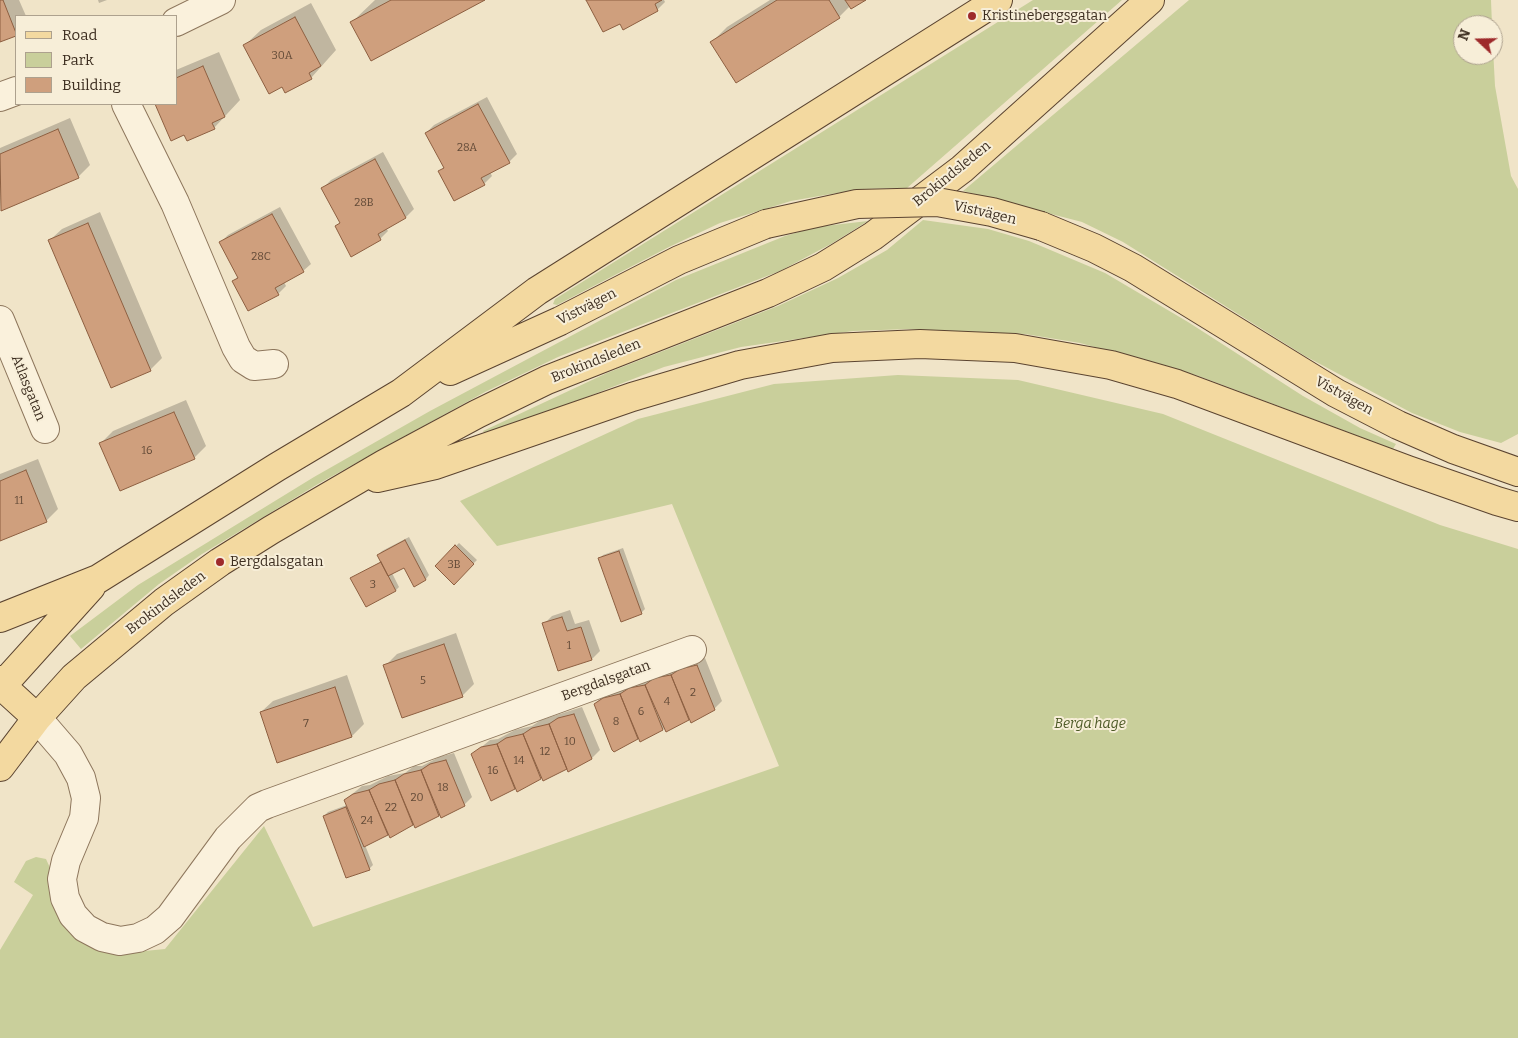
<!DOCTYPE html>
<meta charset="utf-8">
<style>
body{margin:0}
#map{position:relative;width:1518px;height:1038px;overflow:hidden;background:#f0e4c8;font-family:Bitter,serif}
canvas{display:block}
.legend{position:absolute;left:15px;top:15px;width:162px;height:90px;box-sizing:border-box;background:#f7eed8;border:1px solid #ada18e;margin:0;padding:6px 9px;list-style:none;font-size:15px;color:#3d2e20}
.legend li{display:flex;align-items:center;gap:10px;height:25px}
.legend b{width:25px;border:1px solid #ada18e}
.north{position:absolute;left:1453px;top:15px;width:50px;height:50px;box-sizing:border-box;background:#f7eed8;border:1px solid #ada18e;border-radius:50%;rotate:291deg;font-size:14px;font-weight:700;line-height:20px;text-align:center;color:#3d2e20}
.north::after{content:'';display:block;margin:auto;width:18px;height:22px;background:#9e2a2b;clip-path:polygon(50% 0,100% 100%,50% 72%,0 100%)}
</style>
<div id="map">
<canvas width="1518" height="1038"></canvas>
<ul class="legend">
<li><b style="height:6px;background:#f3d9a0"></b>Road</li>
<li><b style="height:14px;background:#c9cf9b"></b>Park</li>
<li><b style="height:14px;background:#cf9f7d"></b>Building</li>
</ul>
<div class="north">N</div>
</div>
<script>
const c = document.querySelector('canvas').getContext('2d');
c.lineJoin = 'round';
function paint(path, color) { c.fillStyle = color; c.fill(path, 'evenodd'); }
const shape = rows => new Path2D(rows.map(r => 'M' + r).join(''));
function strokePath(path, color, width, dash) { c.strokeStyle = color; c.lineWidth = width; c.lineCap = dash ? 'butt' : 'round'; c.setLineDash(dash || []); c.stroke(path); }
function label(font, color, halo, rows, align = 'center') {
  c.font = font + ' Bitter,serif'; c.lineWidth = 4; c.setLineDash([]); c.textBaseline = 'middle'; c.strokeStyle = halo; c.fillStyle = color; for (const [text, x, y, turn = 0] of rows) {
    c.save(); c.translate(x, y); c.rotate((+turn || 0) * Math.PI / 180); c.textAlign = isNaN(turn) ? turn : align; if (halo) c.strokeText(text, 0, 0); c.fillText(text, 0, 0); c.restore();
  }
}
paint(shape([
 [1033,0,1122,0,907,188,863,189,825,195,791,201,752,213,720,223,669,247,557,305,553,304,555,299],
 [1189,0,1491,0,1492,25,1463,25,1463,55,1493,55,1493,48,1495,86,1511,176,1518,189,1518,434,1501,443,1460,432,1412,413,1305,356,1123,242,1082,222,963,191],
 [923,220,988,229,1029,241,1105,273,1188,322,1303,396,1360,428,1396,444,1393,449,1196,375,1080,343,1025,334,908,329,853,331,741,347,664,367,486,436,483,431,607,373,778,306,838,278,887,250],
 [868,221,831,244,780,271,558,357,485,392,318,484,202,554,159,584,81,649,70,636,138,585,314,477,430,411,676,280,785,236,816,227],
 [898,375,1018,380,1163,414,1440,525,1518,549,1518,1038,0,1038,0,950,33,895,14,882,26,861,36,857,46,859,51,870,50,897,62,922,82,942,114,954,165,949,264,826,313,927,779,766,672,504,497,546,460,501,638,419,774,384]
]), '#c9cf9b');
paint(shape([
 [0,0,19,0,26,16,16,16,16,34,0,41],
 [98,0,107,0,99,3],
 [375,0,482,0,351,23],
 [587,0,664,0,665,2,657,10,620,22],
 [770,0,864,0,850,6,839,17,712,42,727,27],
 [311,3,336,50,311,78,245,45,261,30],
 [219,52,240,100,214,128,185,133,172,139,156,104,176,104,176,70],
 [487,97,517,154,509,162,490,172,492,176,484,184,440,171,444,167,426,133,434,125],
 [70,118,90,165,78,177,1,210,0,148],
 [383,152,414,209,406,217,386,228,388,231,380,239,336,227,341,222,323,188,331,180],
 [280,207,311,264,303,271,284,282,286,286,278,294,234,281,238,276,220,243,228,235],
 [100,212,162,358,150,370,50,240,62,229],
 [186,400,206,446,194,458,101,443,113,431],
 [38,459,58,509,46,521,0,540,0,474],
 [409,537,429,575,426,579,415,585,405,566,392,573,399,587,396,590,352,578,382,561,378,555,382,551],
 [459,543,477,560,454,583,436,566],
 [623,548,645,609,641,613,599,559,603,555],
 [570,610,575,624,589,620,600,651,592,659,559,670,544,624,552,616],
 [456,633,474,684,462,696,385,666,397,654],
 [705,658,722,701,714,709,665,728,640,741,638,738,614,751,595,704,603,696,689,661],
 [347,675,364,724,352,736,278,761,261,712,273,701],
 [582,707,600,750,592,758,517,787,491,800,473,754,490,740,498,739,515,730,532,726,541,720],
 [454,753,472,797,464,805,416,826,415,823,379,837,365,845,373,865,369,869,324,816,328,812,347,805,345,800,362,786,370,785,388,776,405,773,414,766,422,766,439,757]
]), '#0003');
const building = shape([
 [0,0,3,0,16,33,16,36,0,42,0,0],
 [391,0,485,0,371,61,350,22,391,0],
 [586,0,662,0,655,4,658,11,623,30,620,24,603,32,586,0],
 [777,0,829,0,840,18,736,83,710,42,777,0],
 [845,0,866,0,851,9,845,0],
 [295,17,321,66,309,73,312,79,285,93,282,87,269,94,243,45,295,17],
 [203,66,225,117,212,123,215,129,187,141,184,135,171,141,155,104,176,104,176,78,203,66],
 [478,104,510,163,481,178,485,185,454,201,438,171,444,168,425,133,478,104],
 [58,129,79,178,1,211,0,154,58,129],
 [375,159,406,218,378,234,381,240,351,257,335,226,340,223,321,188,375,159],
 [272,214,304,272,275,288,279,295,248,311,232,281,238,278,219,242,272,214],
 [88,223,151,371,111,388,48,240,88,223],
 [174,412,195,459,120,491,99,443,174,412],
 [26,470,47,522,0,541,0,481,26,470],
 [405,540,426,580,414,587,404,568,388,576,377,555,405,540],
 [455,545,474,564,454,585,435,566,455,545],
 [619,551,642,614,621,622,598,558,619,551],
 [381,562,396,591,366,607,350,578,381,562],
 [562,617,567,631,581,627,592,660,558,671,542,623,562,617],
 [444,644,463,697,402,718,383,665,444,644],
 [697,665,715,710,691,723,671,675,680,669,697,665],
 [671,675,689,720,666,732,645,685,654,678,671,675],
 [645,685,663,730,640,742,620,694,629,688,645,685],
 [335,687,352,737,277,763,260,712,335,687],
 [620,694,638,739,614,752,612,750,594,704,603,698,620,694],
 [574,714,592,759,568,772,549,724,558,718,574,714],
 [549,724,567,769,543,781,523,734,532,728,549,724],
 [523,734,541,779,517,792,497,744,506,738,523,734],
 [497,744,515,789,491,801,471,754,481,747,497,744],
 [446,760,465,806,441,818,421,770,430,764,446,760],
 [421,770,439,816,415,828,395,780,404,774,421,770],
 [395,780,413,825,390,838,369,790,379,784,395,780],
 [369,790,388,835,364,847,344,800,353,794,369,790],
 [346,807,370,870,346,878,323,816,346,807]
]);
paint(building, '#cf9f7d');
strokePath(building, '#8d5f41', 1);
const minor = shape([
 [176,22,221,0],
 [0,97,16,91],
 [126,104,175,203,236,347,243,359,254,366,274,364],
 [0,320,45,429],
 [37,718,68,754,81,778,86,798,84,818,66,861,62,879,65,898,73,915,85,928,102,937,120,941,138,938,155,930,170,917,228,838,258,808,267,804,692,650]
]);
const major = shape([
 [1041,226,1094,248,1133,268,1336,393,1398,425,1453,449,1518,472],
 [450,371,560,321,679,260,766,224],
 [377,478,435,465,632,397,740,365,832,348,920,344,1015,348,1111,365,1177,384,1408,470,1497,501,1518,507],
 [0,618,98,579,277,467,401,393,537,291,998,0],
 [0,680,2,686,37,718],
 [0,688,91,587],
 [0,767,37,718,74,677,164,602,220,562,271,530,384,464,477,414,547,380,768,293,823,267,873,236,962,169,1150,0]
]);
strokePath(minor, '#8d765c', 30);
strokePath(major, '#5b4430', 30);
strokePath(minor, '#faf1dc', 28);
strokePath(major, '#f3d9a0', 28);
const majorBridge = shape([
 [766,224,857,204,937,202,992,212,1041,226]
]);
strokePath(majorBridge, '#5b4430', 30, []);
strokePath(majorBridge, '#f3d9a0', 28);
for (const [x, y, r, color] of [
 [972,16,5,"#9e2a2b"],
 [220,562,5,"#9e2a2b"]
]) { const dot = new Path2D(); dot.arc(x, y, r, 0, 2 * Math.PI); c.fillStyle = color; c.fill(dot); strokePath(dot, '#f7eed8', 2); }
label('11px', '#624a37', null, [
 ["30A",282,56],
 ["28A",467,148],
 ["28B",364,203],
 ["28C",261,257],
 ["16",147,451],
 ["11",19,501],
 ["3B",454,565],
 ["3",373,585],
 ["1",569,646],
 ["5",423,681],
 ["2",693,693],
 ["4",667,702],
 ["6",641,712],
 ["8",616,722],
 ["7",306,724],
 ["10",570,742],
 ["12",545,752],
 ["14",519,761],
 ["16",493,771],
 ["18",443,788],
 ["20",417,798],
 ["22",391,808],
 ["24",367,821]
]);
label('14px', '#3d2e20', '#f7eed8', [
 ["Kristinebergsgatan",982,16],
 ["Bergdalsgatan",230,562]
], 'left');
label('14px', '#3d2e20', '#f7eed8', [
 ["Brokindsleden",952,174,-39],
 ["Vistvägen",985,213,13],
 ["Vistvägen",587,307,-27],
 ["Brokindsleden",596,361,-22],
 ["Atlasgatan",28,388,68],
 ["Vistvägen",1344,396,29],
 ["Brokindsleden",166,603,-37],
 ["Bergdalsgatan",606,681,-20]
]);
label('italic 14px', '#4d5a26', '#f7eed8', [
 ["Berga hage",1090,724]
]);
</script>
